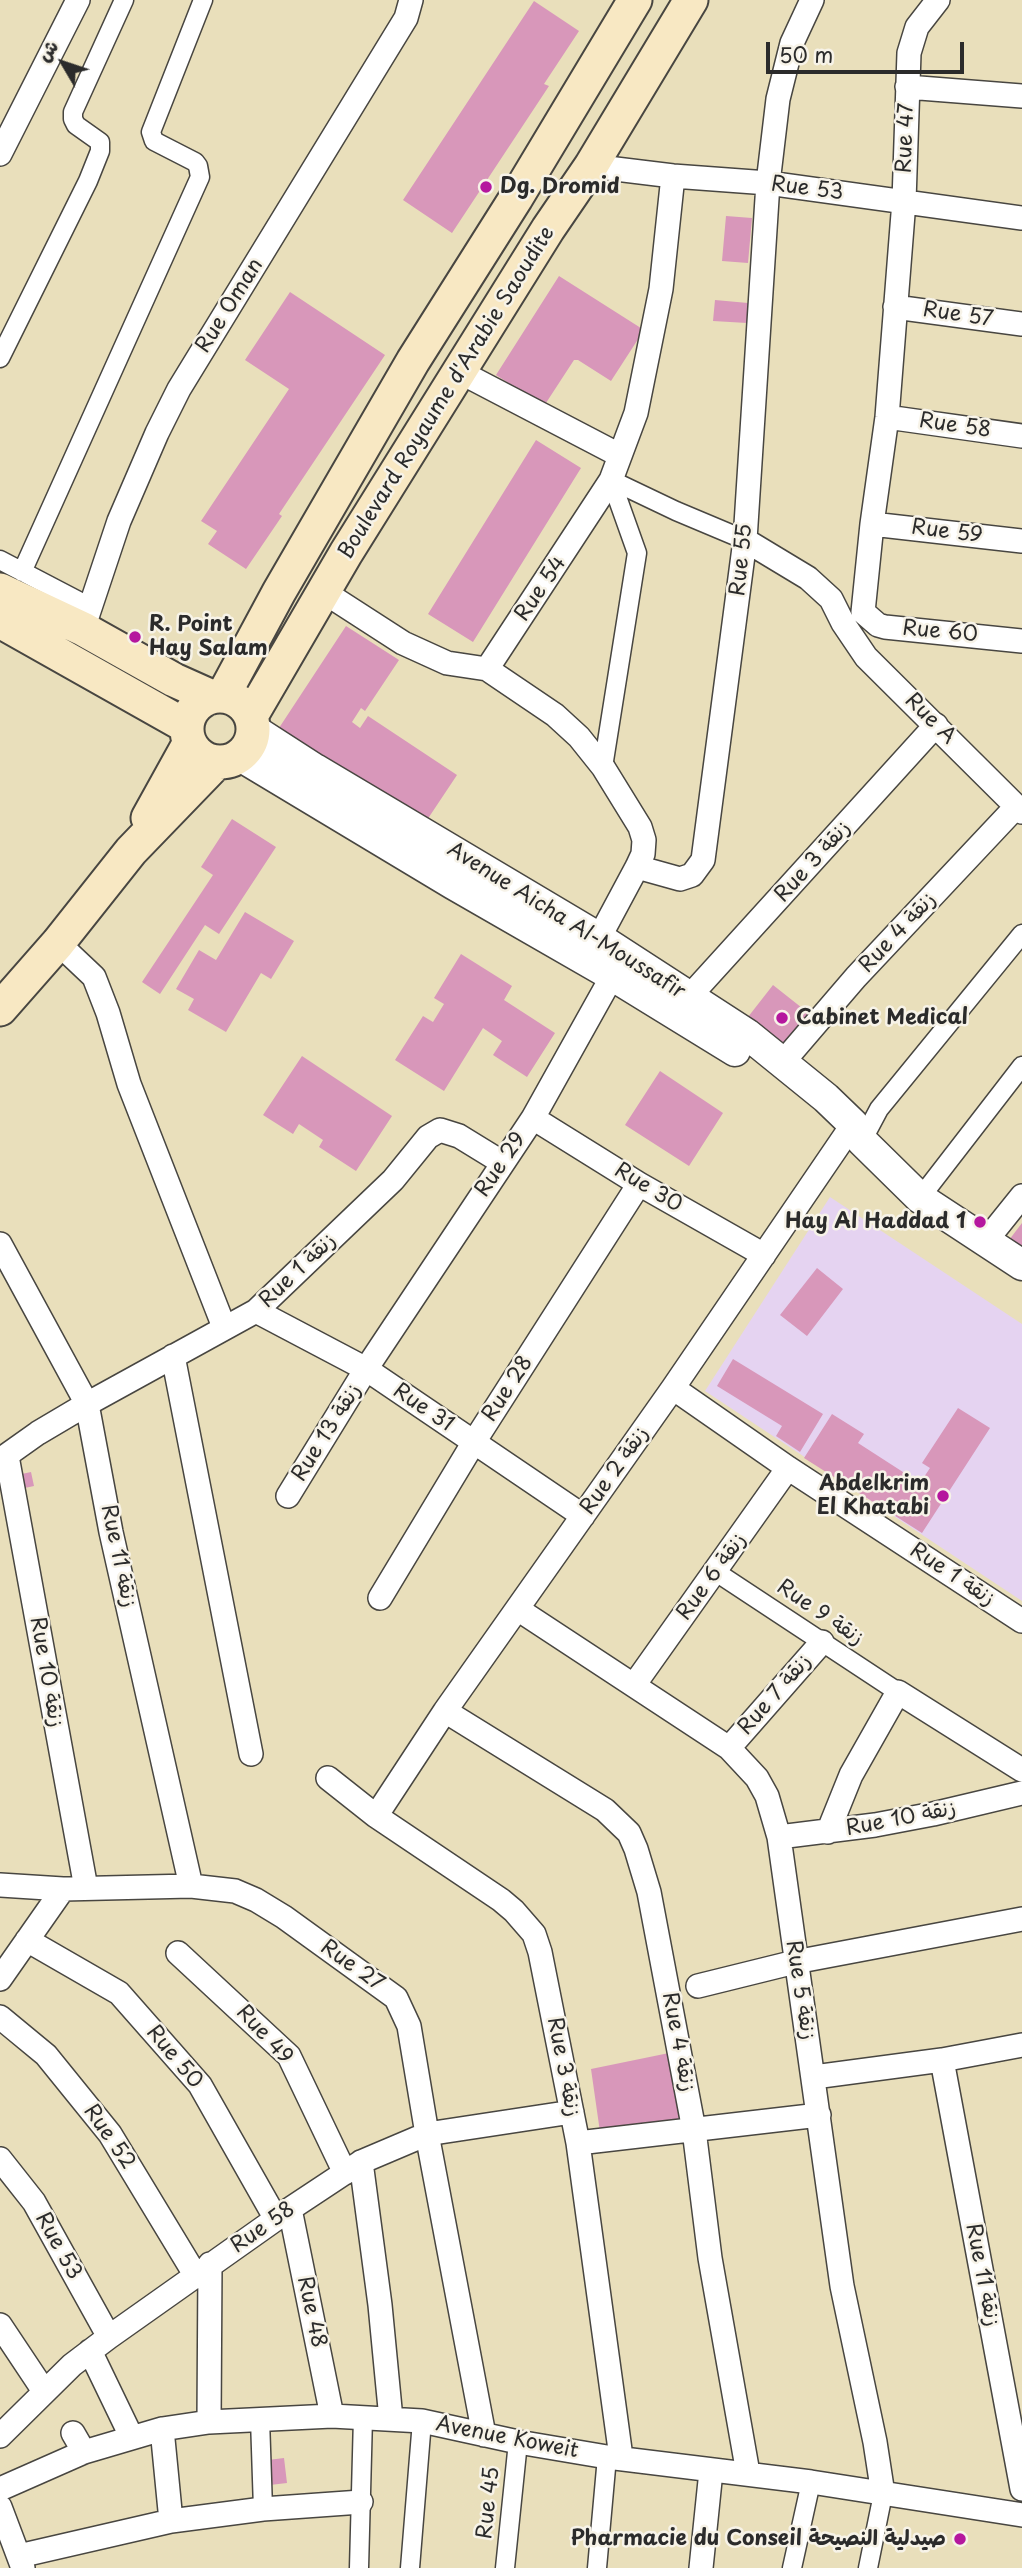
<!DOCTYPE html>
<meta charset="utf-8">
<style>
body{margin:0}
#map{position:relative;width:1022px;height:2568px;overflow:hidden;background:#e9dfbb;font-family:"Playpen Sans","Playpen Sans Arabic",sans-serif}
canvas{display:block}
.north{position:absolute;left:28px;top:28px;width:70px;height:70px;-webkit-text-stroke:5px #f7f3e8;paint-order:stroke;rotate:309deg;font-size:19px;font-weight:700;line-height:28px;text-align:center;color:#2b2b2b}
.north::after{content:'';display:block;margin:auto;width:24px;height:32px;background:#2b2b2b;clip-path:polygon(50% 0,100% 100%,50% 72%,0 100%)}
.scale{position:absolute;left:766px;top:42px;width:198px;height:32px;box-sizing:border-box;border:4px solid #2b2b2b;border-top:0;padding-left:9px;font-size:21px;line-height:24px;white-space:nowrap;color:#2b2b2b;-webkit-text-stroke:5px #f7f3e8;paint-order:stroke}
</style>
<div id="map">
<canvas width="1022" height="2568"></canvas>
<div class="north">ش</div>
<div class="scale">50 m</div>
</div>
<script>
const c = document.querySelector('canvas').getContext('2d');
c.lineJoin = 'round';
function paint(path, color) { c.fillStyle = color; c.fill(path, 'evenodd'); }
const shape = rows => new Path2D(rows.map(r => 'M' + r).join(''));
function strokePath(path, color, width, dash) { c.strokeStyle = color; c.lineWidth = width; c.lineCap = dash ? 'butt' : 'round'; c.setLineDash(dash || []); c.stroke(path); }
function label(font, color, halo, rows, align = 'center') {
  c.font = font + ' "Playpen Sans","Playpen Sans Arabic",sans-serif'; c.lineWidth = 5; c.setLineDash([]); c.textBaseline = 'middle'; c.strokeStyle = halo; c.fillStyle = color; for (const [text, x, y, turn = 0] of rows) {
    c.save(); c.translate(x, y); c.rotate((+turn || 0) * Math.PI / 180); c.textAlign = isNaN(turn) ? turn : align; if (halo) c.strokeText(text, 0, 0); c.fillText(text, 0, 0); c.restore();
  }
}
paint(shape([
 [830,1197,1022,1324,1022,1601,705,1391]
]), '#e5d3f1');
paint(shape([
 [534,1,579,31,544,84,549,86,452,233,403,200],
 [726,216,752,218,748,263,722,261],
 [559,276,644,330,611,381,578,360,574,360,544,406,496,375],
 [290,292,385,355,279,514,282,516,246,569,208,544,217,531,201,521,289,389,245,360],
 [715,300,748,303,747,323,713,321],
 [536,440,581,468,473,642,428,614],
 [346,626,399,660,365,711,361,708,352,722,360,728,368,716,457,775,423,826,277,731],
 [232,819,276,847,219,934,205,925,160,994,142,982,213,875,201,867],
 [245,912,294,941,271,979,261,973,226,1032,188,1010,194,999,176,989,199,950,216,960],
 [461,954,512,986,504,1000,555,1033,527,1077,493,1055,502,1041,483,1028,444,1091,395,1060,423,1016,433,1022,444,1004,434,998],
 [773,985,816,1019,791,1051,748,1017],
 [302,1056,392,1116,356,1171,319,1147,323,1140,299,1124,293,1134,263,1115],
 [660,1071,723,1113,689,1166,625,1125],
 [1022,1223,1022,1256,1006,1244],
 [817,1268,843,1289,807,1336,780,1315],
 [733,1359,823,1414,800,1452,776,1436,782,1426,717,1386],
 [958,1408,990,1428,922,1533,804,1458,832,1414,864,1434,858,1443,920,1483,930,1468,922,1463],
 [31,1472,34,1486,20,1489,17,1475],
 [669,2053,682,2120,600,2132,591,2069],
 [284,2458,287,2483,270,2485,268,2460]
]), '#d897ba');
const pedestrian = shape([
 [0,358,88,181,100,151,100,142,76,125,73,119,73,112,124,0],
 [611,480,676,511,745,540],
 [0,560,90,607],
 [22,572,200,177,198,166,195,162,154,141,151,132,203,0],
 [603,767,637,553,611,480],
 [862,1141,879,1109,1022,934],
 [920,1198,1022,1066],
 [716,1572,898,1692],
 [260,2419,263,2509],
 [359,2568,363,2417],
 [410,2568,422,2421],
 [505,2568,518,2442],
 [597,2568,607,2457],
 [792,2568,811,2482],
 [868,2568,883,2494]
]);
const minor = shape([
 [907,87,1022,96],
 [0,154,78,0],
 [591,166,673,176,768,183,1022,218],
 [895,307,1022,324],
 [460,372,619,455],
 [887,417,1022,436],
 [872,524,1022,541],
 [745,540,808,578,831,599,843,623,866,657,1022,812],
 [324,592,403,643,447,663,487,669,555,715,579,737,603,767,640,827,644,840,643,854,637,867,599,938],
 [863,612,872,524,887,417,904,201,909,53,917,27,938,0],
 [863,612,878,625,885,627,1022,641],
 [83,629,119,521,157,433,179,389,406,18,411,0],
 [487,669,611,480,636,413,661,289,673,176],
 [637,867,680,879,692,875,703,860,745,540,768,183,778,99,792,43,812,0],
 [58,943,94,977,108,1013,129,1084,224,1327],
 [689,997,936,725],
 [783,1062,856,977,1016,807],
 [533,1118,639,1184,764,1255],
 [985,1242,1022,1196],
 [0,1244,87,1404,111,1532,191,1886],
 [256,1311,366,1369,583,1516],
 [173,1356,251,1754],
 [673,1388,788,1468,1022,1621],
 [7,1456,86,1888],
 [0,1460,38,1433,87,1404,256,1311,393,1180,428,1137,440,1130,459,1136,503,1163],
 [288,1496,366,1369,533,1118,619,964],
 [380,1598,474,1442,639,1184],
 [519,1610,729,1748,757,1778,767,1796,779,1837,842,2286,875,2442,883,2494],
 [634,1685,788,1468],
 [445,1711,605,1810,629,1833,636,1849,649,1892,694,2130,710,2258,748,2473],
 [729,1748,822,1642],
 [328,1778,376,1816,501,1900,514,1911,534,1934,540,1952,578,2143,621,2457],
 [376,1816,445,1711,673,1388,853,1124],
 [828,1832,851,1775,898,1692,1022,1770],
 [779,1837,875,1825,933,1814,1022,1793],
 [0,1885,63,1889,191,1886,235,1891,256,1900,284,1917,396,1998,409,2026,427,2134,484,2435],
 [27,1940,119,1993,200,2085,276,2219],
 [178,1953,289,2056,345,2173],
 [0,1979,63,1889],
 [698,1986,795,1962,1022,1919],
 [0,2017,46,2055,110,2134,196,2276],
 [942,2060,1022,2489],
 [814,2077,942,2060,1022,2045],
 [578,2143,819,2115],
 [0,2159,34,2202,109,2337],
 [361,2162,380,2305,391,2419],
 [290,2209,332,2416],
 [0,2325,44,2391],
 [90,2351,131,2436],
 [209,2422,210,2264],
 [162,2429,171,2521],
 [73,2433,84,2452],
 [0,2436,72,2365,109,2337,290,2209,361,2162,427,2134,572,2112],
 [0,2489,84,2452,162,2429,209,2422,332,2416,422,2421,518,2442,607,2457,811,2482,1022,2515],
 [0,2507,23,2568],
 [19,2556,171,2521,263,2509,361,2502],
 [701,2568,711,2471]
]);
const tertiary = shape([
 [253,729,315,769,599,938,747,1034,826,1098,853,1124,862,1141,920,1198,1022,1265],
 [240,756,453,884,613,976,735,1051]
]);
const secondary = shape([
 [0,590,83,629,174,680,212,697],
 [0,621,186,726],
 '187 729a33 33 0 1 1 66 0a33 33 0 1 1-66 0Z',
 [223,696,279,592,413,361,516,198,635,0],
 [251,716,346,553,548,229,591,166,691,0],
 [148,818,189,744],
 [0,1009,58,943,131,851,216,763]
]);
strokePath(pedestrian, '#484641', 21);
strokePath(minor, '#484641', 26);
strokePath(tertiary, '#484641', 33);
strokePath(secondary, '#484641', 37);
strokePath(pedestrian, '#fff', 18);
strokePath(minor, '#fff', 23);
strokePath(tertiary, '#fff', 30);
strokePath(secondary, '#f8e8c3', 33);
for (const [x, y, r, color] of [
 [486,187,7,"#b5179e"],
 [135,637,7,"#b5179e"],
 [782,1018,7,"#b5179e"],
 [980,1222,7,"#b5179e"],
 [943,1496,7,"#b5179e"],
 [960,2539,7,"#b5179e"]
]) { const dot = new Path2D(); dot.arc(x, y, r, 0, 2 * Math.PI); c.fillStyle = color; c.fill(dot); strokePath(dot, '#f7f3e8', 2.5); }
label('21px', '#2b2b2b', '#f7f3e8', [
 ["Rue 47",906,138,-88],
 ["Rue 53",807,189,7],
 ["Rue Oman",230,306,-58],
 ["Rue 57",958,315,8],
 ["Boulevard Royaume d'Arabie Saoudite",447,393,-58],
 ["Rue 58",955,426,8],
 ["Rue 59",947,532,7],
 ["Rue 55",742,560,-84],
 ["Rue 54",541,589,-56],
 ["Rue 60",940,632,5],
 ["Rue A",930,719,45],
 ["Rue 3 زنقة",813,862,-48],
 ["Avenue Aicha Al-Moussafir",566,921,32],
 ["Rue 4 زنقة",898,933,-47],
 ["Rue 29",501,1165,-56],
 ["Rue 30",648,1188,31],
 ["Rue 1 زنقة",298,1271,-44],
 ["Rue 28",508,1389,-57],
 ["Rue 31",423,1408,34],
 ["Rue 13 زنقة",327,1433,-58],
 ["Rue 2 زنقة",615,1471,-55],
 ["Rue 11 زنقة",118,1556,78],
 ["Rue 1 زنقة",952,1575,33],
 ["Rue 6 زنقة",712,1577,-54],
 ["Rue 9 زنقة",820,1613,34],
 ["Rue 10 زنقة",46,1672,80],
 ["Rue 7 زنقة",775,1695,-49],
 ["Rue 10 زنقة",901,1819,-11],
 ["Rue 27",352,1966,35],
 ["Rue 5 زنقة",800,1990,81],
 ["Rue 49",264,2035,47],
 ["Rue 4 زنقة",678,2042,79],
 ["Rue 50",174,2057,50],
 ["Rue 3 زنقة",563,2067,79],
 ["Rue 52",109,2137,55],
 ["Rue 58",263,2228,-35],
 ["Rue 53",58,2246,61],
 ["Rue 11 زنقة",982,2275,79],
 ["Rue 48",311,2312,78],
 ["Avenue Koweit",507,2438,11],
 ["Rue 45",489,2503,-84]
]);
label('bold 21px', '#2b2b2b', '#f7f3e8', [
 ["Dg. Dromid",500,187],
 ["R. Point",149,625],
 ["Hay Salam",149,649],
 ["Cabinet Medical",796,1018],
 ["Hay Al Haddad 1",966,1222,"right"],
 ["Abdelkrim",929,1484,"right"],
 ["El Khatabi",929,1508,"right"],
 ["Pharmacie du Conseil صيدلية النصيحة",946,2539,"right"]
], 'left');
</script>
